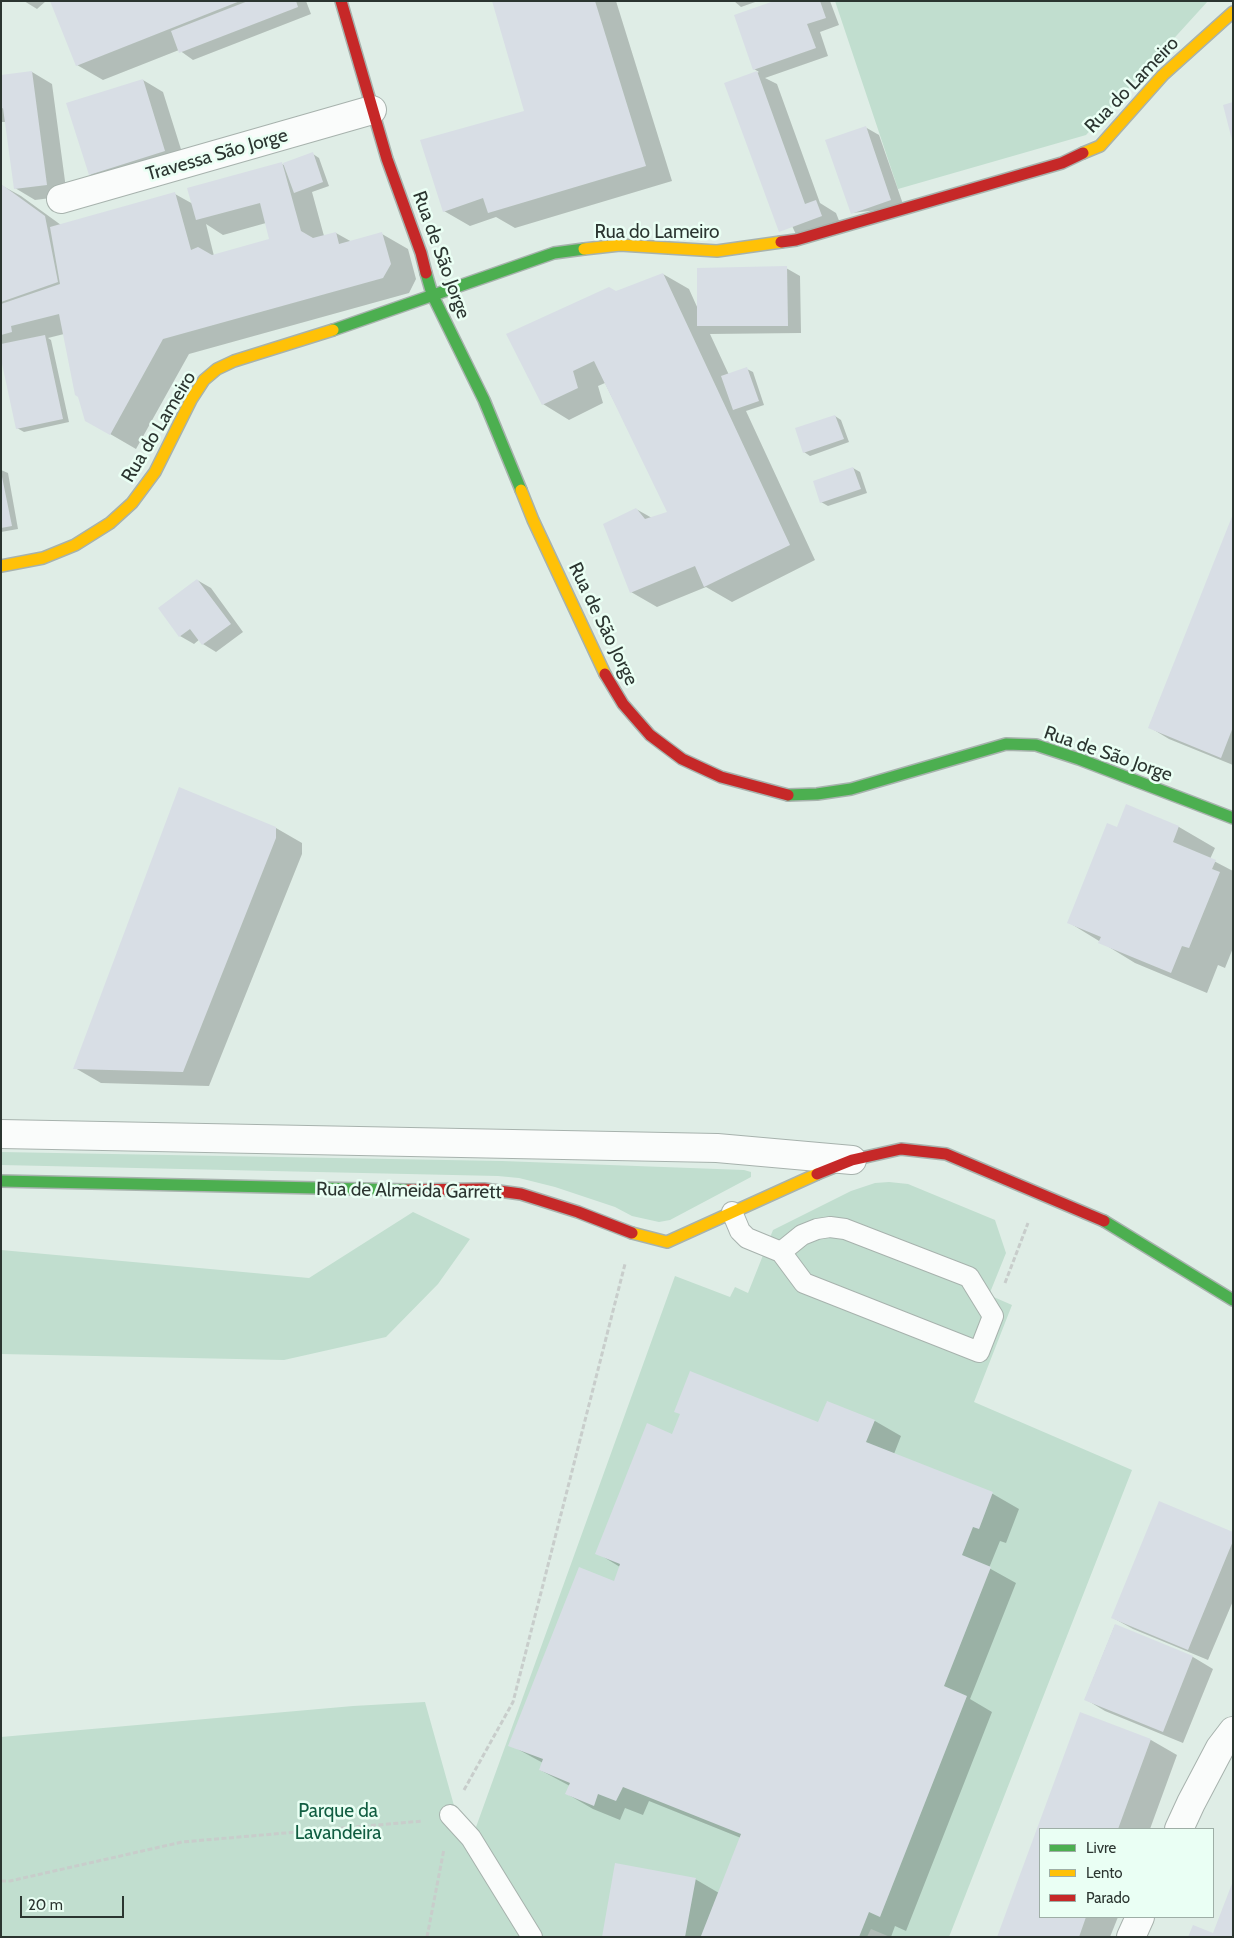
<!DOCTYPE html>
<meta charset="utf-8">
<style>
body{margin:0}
#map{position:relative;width:1234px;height:1938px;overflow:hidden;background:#dfede6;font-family:Cabin,sans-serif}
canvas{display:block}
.frame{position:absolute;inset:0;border:2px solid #2b3530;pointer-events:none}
.legend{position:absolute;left:1039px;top:1828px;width:175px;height:90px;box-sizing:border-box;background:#eafff4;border:1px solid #9eaea6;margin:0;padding:6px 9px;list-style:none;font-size:15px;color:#2b3530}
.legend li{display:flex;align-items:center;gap:10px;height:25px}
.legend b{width:25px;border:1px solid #9eaea6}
.scale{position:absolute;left:20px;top:1896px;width:104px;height:22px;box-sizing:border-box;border:2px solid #2b3530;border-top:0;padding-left:6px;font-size:15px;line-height:18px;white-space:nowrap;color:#2b3530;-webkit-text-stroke:4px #eafff4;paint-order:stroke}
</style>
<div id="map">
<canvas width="1234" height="1938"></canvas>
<div class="frame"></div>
<ul class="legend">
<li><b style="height:6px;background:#4caf50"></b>Livre</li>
<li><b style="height:6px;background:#ffc107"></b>Lento</li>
<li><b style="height:6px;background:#c62828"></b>Parado</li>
</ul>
<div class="scale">20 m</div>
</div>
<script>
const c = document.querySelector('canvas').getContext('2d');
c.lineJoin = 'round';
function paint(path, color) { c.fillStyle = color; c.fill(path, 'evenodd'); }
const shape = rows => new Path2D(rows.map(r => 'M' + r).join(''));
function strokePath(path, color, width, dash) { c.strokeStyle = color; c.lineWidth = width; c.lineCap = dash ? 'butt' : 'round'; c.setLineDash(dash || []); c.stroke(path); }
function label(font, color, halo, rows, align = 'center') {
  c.font = font + ' Cabin,sans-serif'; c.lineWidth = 5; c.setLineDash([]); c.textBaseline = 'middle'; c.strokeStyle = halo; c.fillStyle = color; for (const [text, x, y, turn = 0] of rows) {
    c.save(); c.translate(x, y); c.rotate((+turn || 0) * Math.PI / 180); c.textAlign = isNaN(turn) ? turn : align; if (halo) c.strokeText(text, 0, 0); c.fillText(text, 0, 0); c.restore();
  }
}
paint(shape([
 [835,1,1208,1,1086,135,898,189],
 [1,1152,502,1161,744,1170,751,1172,751,1177,670,1220,659,1222,632,1216,615,1207,555,1187,519,1178,498,1176,1,1165],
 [889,1182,908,1184,995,1220,1006,1253,989,1295,1012,1305,974,1402,1132,1470,949,1937,890,1937,871,1929,867,1937,1,1937,1,1737,353,1706,425,1702,467,1852,675,1276,730,1297,735,1287,748,1293,773,1230,851,1191,875,1183],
 [413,1212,470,1239,438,1284,386,1337,284,1360,1,1354,1,1250,309,1278]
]), '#c1decf');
paint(shape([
 [24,1,46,1,37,9],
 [52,1,306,1,311,14,193,60,179,50,103,80,77,65],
 [493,1,616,1,672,181,515,228,496,217,470,226,444,211,525,111],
 [734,1,758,1,741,7],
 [777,1,830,1,839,25,820,32,828,56,765,78,777,84,820,203,836,213,842,228,800,243,726,84,759,72,754,69],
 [32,72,52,84,67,196,35,200,15,188,6,122,1,122,1,76],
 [143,80,163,92,185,162,110,186,90,174],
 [865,127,879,135,904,207,852,213],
 [313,154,319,158,329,186,312,192,324,236,336,233,352,242,382,234,408,249,416,279,409,293,189,354,136,449,86,420,64,334,48,338,51,340,69,422,24,432,17,428,1,353,1,185,21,196,61,225,175,194,193,204,282,164,284,165],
 [266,223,271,240,214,256,206,224,223,235],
 [786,268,800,276,801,333,710,334,729,375,747,369,753,372,764,405,746,411,815,560,732,602,706,587,657,607,631,592,636,509,652,518,669,513,605,383,598,386,603,403,569,420,543,404,508,335,663,274,689,289,698,309],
 [835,416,841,420,849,442,810,456,804,452],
 [853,468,860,472,867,493,828,506,821,502],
 [1,470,8,473,18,529,1,532],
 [1233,517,1233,765,1169,739,1149,727],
 [197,580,211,588,243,632,216,652,203,644,200,639,194,644,180,636],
 [1127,806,1179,827,1215,848,1210,859,1233,871,1233,948,1225,968,1218,965,1207,993,1135,963,1068,922,1118,828],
 [276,828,302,843,302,854,209,1086,101,1083,75,1068],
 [827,1402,875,1421,901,1436,894,1454,993,1494,1019,1509,1006,1543,1000,1541,989,1568,1016,1583,970,1699,992,1712,906,1931,895,1926,891,1937,603,1937,695,1879,719,1893,741,1838,649,1801,643,1815,625,1808,620,1820,593,1809,567,1794,570,1786,540,1770,543,1763,510,1745,614,1583,620,1567,597,1553,673,1435,819,1424],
 [1233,1533,1233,1601,1208,1660,1133,1629,1113,1618],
 [1115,1625,1193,1657,1213,1669,1183,1743,1105,1711,1085,1699],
 [1080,1714,1151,1740,1177,1755,1150,1829,1040,1829,1040,1917,1118,1917,1110,1937,998,1937]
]), '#0003');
paint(shape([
 [50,1,240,1,76,66],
 [248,1,296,1,298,7,179,53,171,31],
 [492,1,595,1,646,166,488,213,483,198,443,212,420,140,524,111],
 [774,1,820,1,826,18,807,24,816,48,753,70,734,15],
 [32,71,47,185,14,189,3,108,1,109,1,75],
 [757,71,805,204,816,200,822,216,779,232,724,83],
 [143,79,165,151,89,175,66,103],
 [1233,102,1233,140,1232,140,1223,105],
 [866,126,891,200,851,214,825,140],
 [313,152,323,182,294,193,283,163],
 [282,162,301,231,313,238,336,232,339,244,382,232,391,264,383,278,163,339,110,435,85,421,78,397,75,395,59,314,11,326,12,332,1,335,1,304,60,284,50,227,175,192,191,250,198,247,212,255,269,239,260,203,196,220,187,188],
 [1,184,45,216,58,282,1,302],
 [787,266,788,326,697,326,697,268],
 [663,273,790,545,704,587,695,566,630,593,603,524,636,508,645,519,667,512,594,361,573,371,578,388,542,405,506,334,609,287,616,291],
 [45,335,63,419,16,429,1,359,1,344],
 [747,367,759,401,733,410,721,376],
 [835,415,844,439,803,453,795,428],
 [853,467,861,489,820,503,813,481],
 [1,472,12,526,1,528],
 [1233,514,1233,727,1221,758,1148,728],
 [197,579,231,624,202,645,190,629,179,637,158,608],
 [179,787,276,827,276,838,183,1072,73,1069],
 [1126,804,1179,826,1173,842,1216,860,1212,869,1220,872,1189,948,1182,946,1171,973,1098,943,1101,937,1067,923,1107,823,1117,827],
 [690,1371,818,1422,827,1401,875,1420,866,1442,993,1492,979,1529,973,1527,962,1555,991,1567,944,1686,967,1696,880,1917,869,1912,859,1937,701,1936,741,1834,623,1787,616,1801,598,1794,594,1806,565,1794,570,1783,539,1770,543,1759,508,1746,579,1567,614,1581,620,1564,595,1554,647,1423,672,1434,680,1414,674,1412],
 [1159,1501,1233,1532,1233,1541,1188,1650,1111,1618],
 [1115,1624,1193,1656,1163,1732,1084,1700],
 [1080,1712,1151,1739,1118,1829,1040,1829,1040,1917,1086,1917,1079,1937,997,1937],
 [615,1863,696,1878,685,1937,602,1937],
 [1233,1881,1233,1937,1188,1937,1193,1925,1213,1933]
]), '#d8dee5');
const lane = shape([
 [732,1212,740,1231,747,1238,781,1252],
 [830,1227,845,1229,969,1277,993,1316,979,1352,804,1283,781,1252,802,1235,817,1229,830,1227],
 [450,1815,471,1838,532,1937]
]);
const street = shape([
 [61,199,372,110],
 [1,1134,717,1148,852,1160],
 [1179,1829,1191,1803,1220,1748,1233,1731],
 [1131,1937,1140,1917]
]);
const fast = shape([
 [426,273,432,294,484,400,521,490],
 [333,330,554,253,584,249],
 [788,795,817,794,851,789,1006,744,1036,745,1079,759,1233,818],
 [1,1181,408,1190],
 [1104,1221,1233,1300]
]);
const slow = shape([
 [1083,153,1100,146,1163,75,1233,12],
 [584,249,620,245,717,251,781,242],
 [521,490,533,520,605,674],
 [1,566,43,558,75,545,110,523,132,503,155,472,191,400,204,380,217,369,234,361,333,330],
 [632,1233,667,1242,817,1174]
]);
const jam = shape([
 [341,1,387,159,421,253,426,273],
 [781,242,796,240,1062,163,1083,153],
 [605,674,623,704,650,735,682,759,721,777,788,795],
 [817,1174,852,1160,901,1149,946,1154,1104,1221],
 [408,1190,484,1189,521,1194,578,1212,632,1233]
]);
strokePath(lane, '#a7b2ad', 22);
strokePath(street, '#a7b2ad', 30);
strokePath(fast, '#a7b2ad', 14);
strokePath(slow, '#a7b2ad', 14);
strokePath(jam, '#a7b2ad', 14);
strokePath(shape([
 [1005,1283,1028,1223],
 [464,1790,513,1702,625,1264],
 [1,1881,10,1881,182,1842,423,1821],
 [427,1937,444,1849]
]), '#c8cdcb', 3, [5, 2.5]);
strokePath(lane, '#fafcfb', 20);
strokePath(street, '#fafcfb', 28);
strokePath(fast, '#4caf50', 11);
strokePath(slow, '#ffc107', 11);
strokePath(jam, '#c62828', 11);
label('19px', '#2b3530', '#eafff4', [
 ["Rua do Lameiro",1132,85,-46],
 ["Travessa São Jorge",217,155,-16],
 ["Rua do Lameiro",657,232],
 ["Rua de São Jorge",441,255,70],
 ["Rua do Lameiro",159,427,-59],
 ["Rua de São Jorge",603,624,64],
 ["Rua de São Jorge",1108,754,19],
 ["Rua de Almeida Garrett",409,1191,1]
]);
label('19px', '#105d41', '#eafff4', [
 ["Parque da",338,1811],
 ["Lavandeira",338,1833]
]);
</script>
